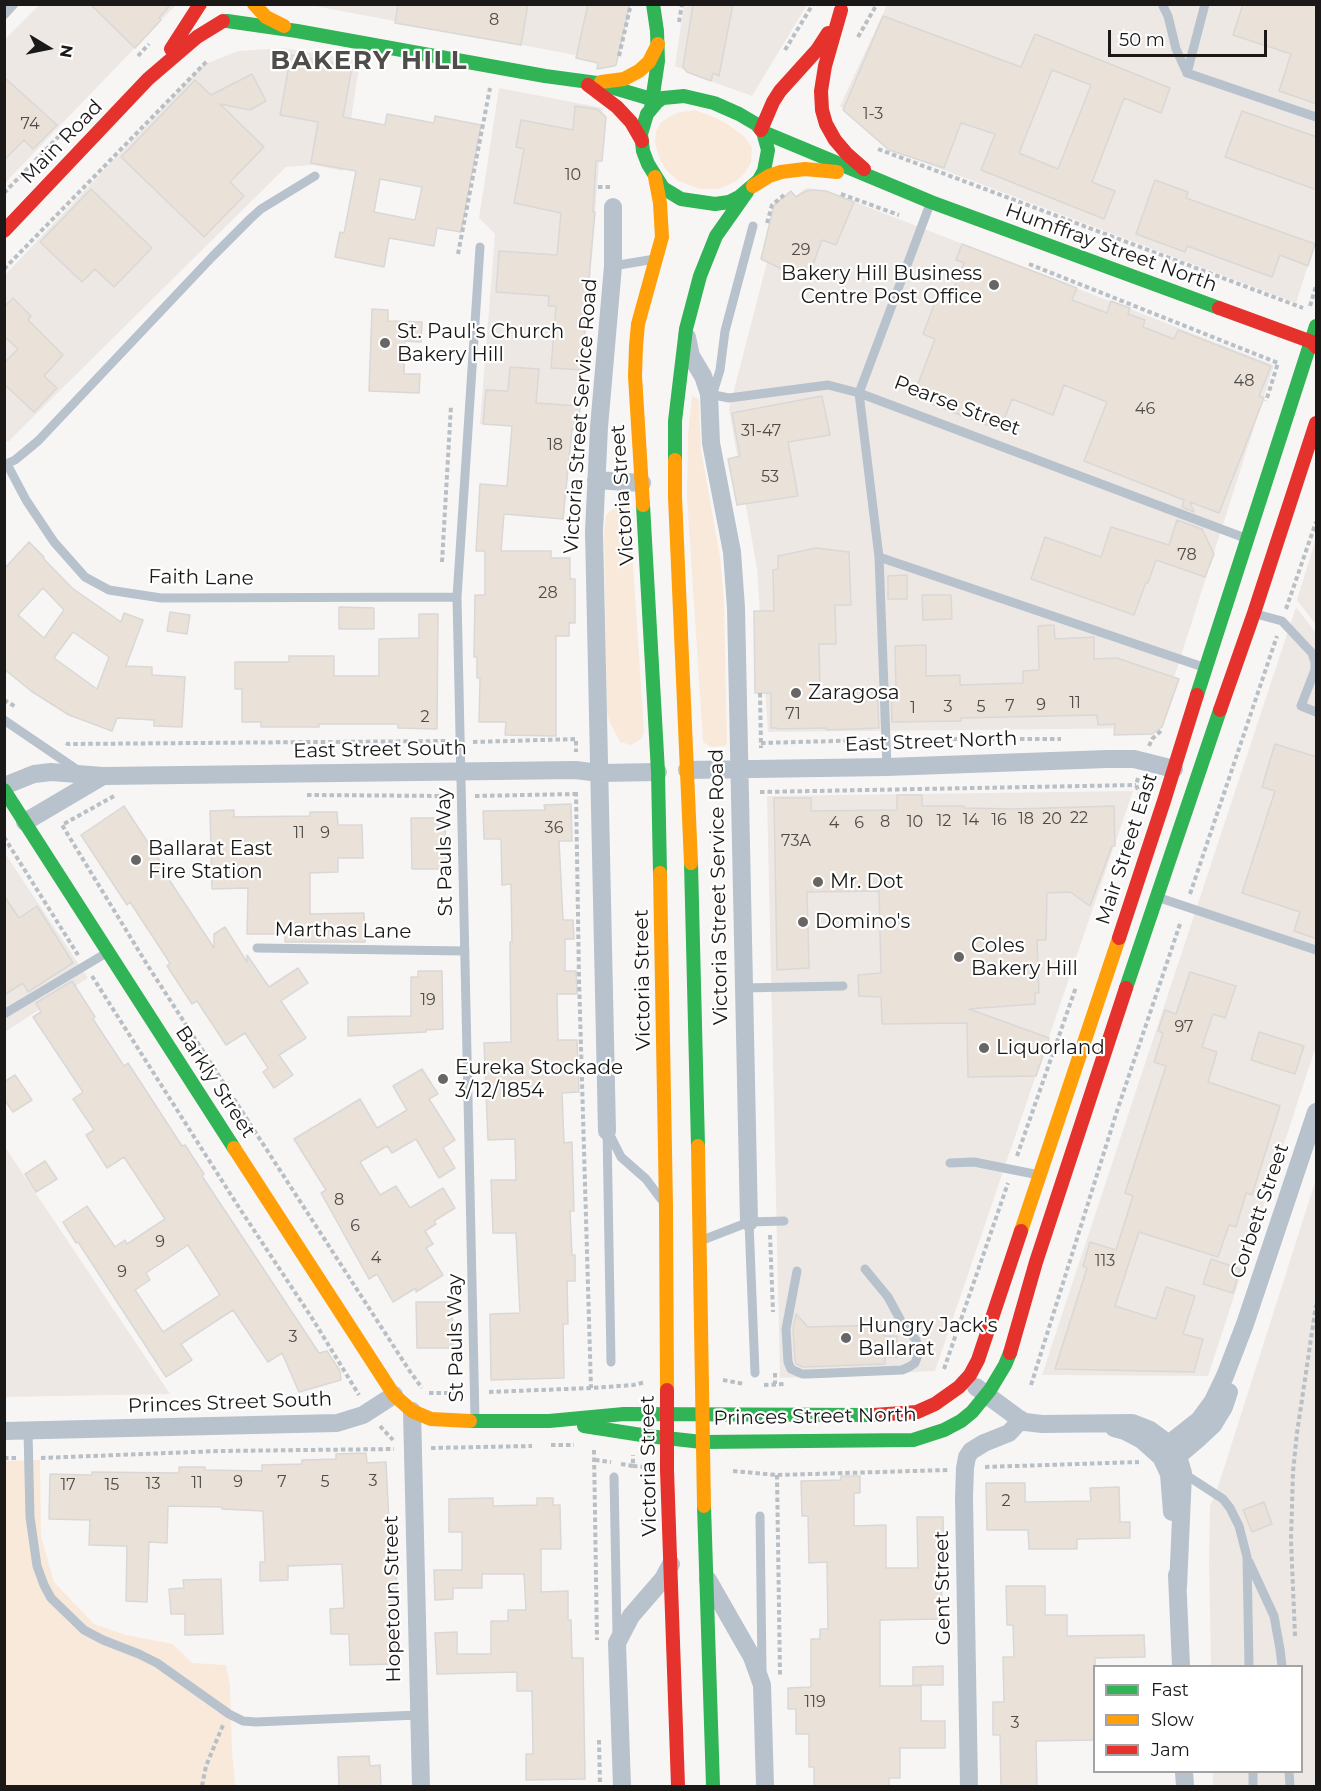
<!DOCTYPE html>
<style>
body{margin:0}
#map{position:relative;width:1321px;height:1791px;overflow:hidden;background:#f8f6f5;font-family:Montserrat,sans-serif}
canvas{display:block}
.frame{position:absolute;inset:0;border:6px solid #1a1918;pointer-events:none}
.legend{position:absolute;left:1093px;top:1665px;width:210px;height:108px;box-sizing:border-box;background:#fff;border:2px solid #a3a3a3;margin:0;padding:8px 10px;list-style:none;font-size:18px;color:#1a1918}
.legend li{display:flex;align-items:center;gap:12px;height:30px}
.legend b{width:30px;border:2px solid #a3a3a3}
.north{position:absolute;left:18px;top:18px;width:60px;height:60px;-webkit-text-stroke:4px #fff;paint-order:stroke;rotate:100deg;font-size:16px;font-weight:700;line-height:24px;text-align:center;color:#1a1918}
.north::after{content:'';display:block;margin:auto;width:21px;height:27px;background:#1a1918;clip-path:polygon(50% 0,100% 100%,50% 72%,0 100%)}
.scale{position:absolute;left:1108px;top:30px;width:159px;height:27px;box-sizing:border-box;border:3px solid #1a1918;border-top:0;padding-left:8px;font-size:18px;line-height:21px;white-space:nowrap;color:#1a1918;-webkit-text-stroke:4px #fff;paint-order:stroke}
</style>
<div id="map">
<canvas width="1321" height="1791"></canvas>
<div class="frame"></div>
<ul class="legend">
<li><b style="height:8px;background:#30b455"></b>Fast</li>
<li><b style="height:8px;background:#ff9f0a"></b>Slow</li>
<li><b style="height:8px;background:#e5322d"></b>Jam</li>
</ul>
<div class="north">N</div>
<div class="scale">50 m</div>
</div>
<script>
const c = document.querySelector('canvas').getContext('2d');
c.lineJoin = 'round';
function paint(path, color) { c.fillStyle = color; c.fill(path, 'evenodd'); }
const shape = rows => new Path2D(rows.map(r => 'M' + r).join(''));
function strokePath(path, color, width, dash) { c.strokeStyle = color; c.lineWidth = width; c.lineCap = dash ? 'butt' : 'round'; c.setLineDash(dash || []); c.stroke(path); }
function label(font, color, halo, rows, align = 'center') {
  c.font = font + ' Montserrat,sans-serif'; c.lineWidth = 4.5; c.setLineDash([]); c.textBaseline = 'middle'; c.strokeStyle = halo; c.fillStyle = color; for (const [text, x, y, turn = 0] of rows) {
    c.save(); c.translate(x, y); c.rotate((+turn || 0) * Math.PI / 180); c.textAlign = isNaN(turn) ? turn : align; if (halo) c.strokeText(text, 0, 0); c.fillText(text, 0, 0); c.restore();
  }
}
paint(shape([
 [39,5,176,5,5,183,4,40],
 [309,5,627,5,612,62],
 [684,5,807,5,752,96,713,82,675,66],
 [887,5,1316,5,1316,240,1296,303,888,149,840,106],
 [283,48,360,61,343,171,313,165,286,167,9,441,5,441,4,276,203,65,238,51],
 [499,88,603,108,579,431,480,424,495,234,479,218],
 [806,188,824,190,1274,365,1158,728,768,732,757,569,729,409,780,212,794,197],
 [1316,538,1316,625,1297,600],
 [1296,607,1316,633,1316,1046,1208,1376,1042,1375],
 [1133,791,935,1371,780,1378,767,796],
 [4,852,88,978,5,1032,4,1032],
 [4,1147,5,1147,170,1394,5,1397],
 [1316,1179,1316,1786,1213,1786,1213,1772,1302,1772,1302,1666,1211,1666,1209,1563,1210,1505,1216,1493]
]), '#eee8e4');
paint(shape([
 [695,110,716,118,729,125,746,138,752,148,751,163,744,174,735,182,718,189,700,189,678,181,667,171,660,160,655,143,656,132,661,122,676,113],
 [692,395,699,400,701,450,720,556,724,599,727,743,725,746,711,747,703,742,687,497,688,433],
 [629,504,644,732,641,739,631,745,620,742,610,723,607,713,604,532,606,516,610,511,622,505],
 [40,1460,41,1536,54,1582,94,1624,126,1635,173,1644,192,1663,226,1665,230,1685,232,1749,235,1786,5,1786,4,1461]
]), '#f9e9db');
const building = shape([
 [90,4,171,4,159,18,161,20,135,48,90,4],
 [398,4,528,4,521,45,395,23,398,4],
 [588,4,630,4,616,65,614,66,597,69,598,63,576,58,588,4],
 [693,4,733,4,719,76,713,73,711,81,687,72,683,67,693,4],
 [1243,4,1317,4,1317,104,1279,91,1291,54,1233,35,1243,4],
 [883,16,1021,67,1035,34,1170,88,1161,113,1124,98,1092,182,1115,191,1104,219,981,170,995,134,961,123,944,168,889,150,843,110,883,16],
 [1052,70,1091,85,1058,169,1019,153,1052,70],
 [291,55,352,67,343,117,385,125,387,114,434,123,435,116,481,125,461,232,437,228,434,246,389,238,384,267,335,257,340,232,344,233,356,171,311,163,318,122,280,115,291,55],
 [380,179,422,187,415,220,374,212,380,179],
 [252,74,266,101,250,110,220,104,264,147,230,182,244,196,204,237,121,157,195,80,211,95,252,74],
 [4,77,57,125,33,149,24,140,4,160,4,77],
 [575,106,597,109,606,117,602,161,596,161,593,212,595,212,585,320,583,370,551,368,556,306,548,306,549,296,496,292,499,251,557,255,561,213,514,203,524,149,516,147,521,120,573,130,575,106],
 [1242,111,1317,137,1317,190,1225,157,1242,111],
 [1155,180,1188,192,1186,198,1315,244,1308,266,1280,255,1272,277,1187,246,1185,252,1136,234,1155,180],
 [91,189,152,248,114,287,95,269,82,282,40,242,91,189],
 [813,190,826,191,854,202,836,245,822,240,807,281,761,259,774,205,791,191,796,197,806,191,813,190],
 [962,244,1077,288,1072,300,1107,313,1111,301,1130,308,1128,314,1145,320,1143,327,1174,339,1178,330,1271,366,1259,396,1264,398,1219,513,1190,502,1194,512,1182,507,1184,500,1084,461,1107,402,1064,385,1053,415,1012,399,1000,430,913,397,935,339,923,334,938,294,950,298,964,263,956,260,962,244],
 [13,298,31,316,28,320,63,355,44,376,57,388,34,412,4,384,4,363,18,349,4,336,4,307,13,298],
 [372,309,388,310,388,321,422,322,421,342,405,341,404,374,420,374,419,393,369,391,372,309],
 [510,367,539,369,536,403,580,406,578,429,572,429,563,519,504,514,501,551,551,551,551,558,570,558,570,579,575,579,575,623,569,623,569,636,556,636,556,736,505,735,506,722,479,722,480,678,477,678,477,657,474,657,475,595,485,595,485,551,476,551,480,484,507,486,512,426,483,424,486,390,508,391,510,367],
 [822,396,830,435,788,442,798,496,737,505,728,459,740,456,732,413,822,396],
 [1177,520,1202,529,1214,554,1205,577,1156,560,1148,583,1146,582,1134,615,1031,579,1045,537,1101,557,1111,527,1169,545,1177,520],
 [29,542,44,557,43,558,72,588,121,622,124,613,143,620,126,666,152,667,152,675,185,677,182,727,154,726,154,720,117,718,112,731,69,715,31,691,4,669,4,569,29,542],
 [43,588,64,610,44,638,18,615,43,588],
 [73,632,109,657,97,689,54,658,73,632],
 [816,548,849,552,851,605,835,605,836,644,819,644,820,691,877,688,879,728,827,730,826,728,777,729,777,728,771,728,771,693,755,693,754,611,774,611,773,570,778,569,778,556,816,548],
 [907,575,907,599,888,599,888,576,907,575],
 [922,595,951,595,952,619,923,620,922,595],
 [339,607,374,608,374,629,339,629,339,607],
 [170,612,190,615,187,634,167,631,170,612],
 [419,614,438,614,437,729,398,728,398,724,319,724,319,727,261,727,261,722,242,722,242,689,235,689,235,662,289,662,289,656,334,656,334,676,379,676,379,639,419,638,419,614],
 [1054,625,1055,639,1094,637,1094,659,1117,658,1179,679,1162,727,1152,734,1114,735,1115,724,1098,725,1097,715,961,718,961,721,892,722,891,688,896,688,895,646,926,645,926,676,960,675,960,685,1023,683,1023,671,1039,670,1038,626,1054,625],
 [1275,744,1317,757,1317,939,1294,931,1300,912,1242,893,1275,791,1262,787,1275,744],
 [897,795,922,795,922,806,964,806,964,808,1015,809,1114,806,1115,846,1112,846,1090,906,1070,892,1047,893,1046,940,1037,940,1039,993,1035,993,1035,1004,969,1009,1049,1038,1036,1076,968,1077,967,1023,882,1024,881,997,859,996,858,975,881,973,879,891,807,892,809,968,777,970,774,798,811,798,811,811,897,810,897,795],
 [571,804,572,841,559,841,563,920,573,920,574,939,565,939,565,971,576,971,577,994,557,994,558,1040,577,1040,579,1092,562,1093,564,1143,572,1142,574,1211,570,1211,572,1255,575,1255,575,1281,567,1281,568,1324,563,1324,564,1378,491,1380,490,1314,520,1313,516,1233,493,1233,491,1180,516,1180,515,1139,488,1140,484,1043,511,1042,510,942,512,942,511,884,502,885,501,839,484,839,483,811,545,810,544,805,571,804],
 [124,806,170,876,168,878,214,948,214,934,225,927,247,962,247,955,269,987,298,968,308,983,281,1001,306,1038,279,1055,293,1075,274,1088,263,1072,268,1068,245,1033,226,1045,197,1001,192,1004,167,966,170,963,130,902,127,905,81,835,124,806],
 [234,810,234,817,310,816,310,812,337,812,338,825,362,825,363,858,338,858,338,872,310,873,310,914,364,913,365,942,285,942,285,934,247,934,248,888,212,889,210,811,234,810],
 [411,818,445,818,446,869,412,869,411,818],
 [4,896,19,918,37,906,73,963,28,992,23,983,4,995,4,896],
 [418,971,442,971,443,1029,426,1030,426,1032,348,1036,348,1017,411,1016,411,977,418,977,418,971],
 [1190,972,1236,986,1225,1018,1213,1014,1202,1047,1217,1052,1208,1082,1280,1106,1252,1195,1246,1193,1236,1227,1229,1225,1218,1257,1139,1232,1115,1306,1156,1319,1166,1287,1195,1296,1183,1334,1203,1339,1194,1372,1055,1369,1087,1268,1083,1266,1090,1242,1116,1250,1133,1196,1125,1193,1166,1066,1154,1062,1163,1033,1158,1031,1165,1010,1176,1014,1190,972],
 [72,981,95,1017,93,1019,124,1066,128,1063,182,1146,185,1145,204,1174,202,1176,319,1353,327,1351,340,1371,341,1380,299,1392,282,1353,268,1362,233,1310,181,1344,192,1360,166,1377,78,1242,76,1243,63,1222,87,1206,115,1247,125,1240,127,1244,165,1219,124,1157,107,1168,86,1135,94,1130,73,1099,83,1092,33,1017,41,1012,36,1003,72,981],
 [188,1245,220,1295,163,1332,135,1290,150,1280,146,1273,188,1245],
 [1259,1032,1304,1046,1295,1074,1251,1060,1259,1032],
 [422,1069,438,1094,429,1099,455,1140,443,1148,455,1168,439,1178,416,1139,392,1153,387,1146,360,1162,380,1195,396,1186,410,1208,443,1188,455,1208,434,1221,436,1224,425,1231,433,1244,426,1248,443,1275,416,1292,416,1288,393,1302,377,1274,369,1279,321,1193,326,1190,294,1139,360,1099,377,1128,407,1110,393,1086,422,1069],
 [15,1075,32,1100,13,1112,4,1099,4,1082,15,1075],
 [45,1161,57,1179,36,1192,25,1174,45,1161],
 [1211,1259,1240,1269,1233,1293,1203,1284,1211,1259],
 [416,1302,452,1302,453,1348,417,1348,416,1302],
 [796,1314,808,1327,884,1325,884,1336,897,1336,897,1357,885,1357,885,1364,803,1367,796,1364,795,1360,793,1329,796,1314],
 [366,1453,367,1463,386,1462,389,1522,395,1522,397,1603,394,1603,396,1664,350,1665,349,1634,331,1634,330,1609,344,1608,342,1564,288,1566,288,1580,260,1581,260,1562,265,1562,263,1511,222,1509,222,1507,168,1506,167,1543,149,1542,147,1602,126,1601,127,1546,89,1545,90,1520,49,1519,50,1474,92,1475,92,1472,179,1473,179,1467,205,1467,205,1470,262,1471,262,1465,302,1464,302,1460,336,1459,336,1454,366,1453],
 [841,1476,860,1476,860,1493,854,1493,854,1526,886,1525,886,1568,918,1568,917,1517,943,1517,944,1546,941,1546,942,1619,880,1620,880,1686,921,1686,921,1721,945,1721,945,1748,900,1748,900,1778,889,1778,889,1786,814,1786,814,1767,809,1767,809,1734,796,1734,796,1709,788,1709,788,1688,811,1687,811,1639,820,1639,820,1629,828,1629,827,1562,809,1563,808,1516,802,1516,801,1481,841,1480,841,1476],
 [986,1483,1025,1483,1025,1502,1091,1501,1090,1488,1119,1487,1120,1522,1130,1522,1130,1538,1077,1539,1077,1549,1029,1549,1028,1530,987,1530,986,1483],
 [493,1498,493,1506,537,1505,537,1498,553,1498,553,1505,560,1505,561,1549,541,1549,541,1592,568,1591,568,1620,571,1620,572,1658,583,1658,585,1779,526,1780,526,1754,533,1754,532,1691,517,1691,517,1672,437,1674,435,1633,457,1632,457,1654,491,1654,491,1621,508,1621,508,1610,526,1610,524,1574,482,1574,482,1588,453,1588,453,1599,435,1600,434,1570,462,1570,462,1532,449,1532,449,1499,493,1498],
 [1264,1502,1272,1524,1252,1532,1243,1510,1264,1502],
 [221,1579,223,1634,185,1635,185,1614,171,1614,169,1589,184,1588,183,1580,221,1579],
 [1006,1586,1045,1586,1045,1615,1067,1615,1067,1636,1144,1635,1145,1657,1095,1658,1095,1740,1036,1741,1037,1786,1001,1786,1000,1735,993,1735,993,1702,1004,1702,1003,1657,1014,1657,1013,1625,1007,1625,1006,1586],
 [943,1666,943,1685,913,1685,913,1667,943,1666],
 [369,1756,370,1766,380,1765,381,1786,339,1786,338,1757,369,1756]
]);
paint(building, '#eae1d8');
strokePath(building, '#d9d8d7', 1.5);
strokePath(shape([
 [679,22,682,4],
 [858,37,877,4],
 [785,50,813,4],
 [138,56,149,44],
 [619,56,630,8],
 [878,149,1303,308],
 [598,187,610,187],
 [4,193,61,134],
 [841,194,899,215],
 [767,223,772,205,784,195],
 [458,254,490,88],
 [1029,264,1278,363,1266,401],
 [4,269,208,60],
 [1310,306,1316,286],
 [442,562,451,406],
 [1286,609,1316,522],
 [760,693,761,748],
 [4,700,16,707],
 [900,739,1061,739],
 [473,742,576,739,576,752],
 [66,743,68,744,448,741],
 [761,743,872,740],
 [1149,746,1152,739,1161,731],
 [1138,778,1136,785,1142,799],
 [576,792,579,979,591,1388],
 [760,792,1136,785],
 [307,795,449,796],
 [114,796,62,825,148,966,409,1370,422,1388],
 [475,796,576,794],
 [4,837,78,955],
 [1190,894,1277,636],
 [92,976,238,1206,312,1318,359,1395],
 [1017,1156,1076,987],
 [770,1235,773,1312],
 [944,1369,1008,1183],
 [775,1373,775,1384],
 [723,1380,744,1384],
 [764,1385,786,1384],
 [1031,1385,1117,1111,1181,921],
 [489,1392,591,1388,633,1385,646,1382],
 [429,1393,461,1393],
 [380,1426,393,1440],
 [551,1445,574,1445],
 [431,1448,532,1446],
 [594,1450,597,1640],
 [4,1458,16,1458],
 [41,1458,219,1451,394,1449],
 [595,1460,611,1462],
 [621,1464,633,1466,633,1455],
 [633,1466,645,1467],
 [985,1467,1139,1462],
 [733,1471,777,1475,948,1470],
 [777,1475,780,1675],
 [1295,1636,1291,1540,1293,1472,1297,1433,1316,1305],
 [599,1740,600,1786],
 [202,1786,206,1766,223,1725]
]), '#b8bfc5', 4, [4.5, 3]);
strokePath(shape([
 [1162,4,1168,16,1176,49,1187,73],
 [1205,4,1187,73,1316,117],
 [4,15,14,4],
 [613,266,655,259],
 [709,394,729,398,828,385,859,393,1245,538],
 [712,396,720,370,725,331,753,226],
 [7,464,26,500,54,542,85,577,109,590,161,598,457,597],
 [4,465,15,460,38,441,213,256,250,219,261,209,315,176],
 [879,557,1203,667],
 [1256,614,1282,621,1312,653,1315,662,1315,670,1301,706,1316,712],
 [4,720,79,771],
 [887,767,879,557,859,393,930,204],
 [1157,897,1316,950],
 [257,948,465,951],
 [743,988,843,986],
 [4,1014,108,952],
 [607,1131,611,1362],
 [609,1133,621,1157,646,1179,661,1199],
 [950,1163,974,1162,1039,1175],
 [749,1222,755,1373],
 [700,1241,749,1222,784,1221],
 [797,1271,786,1329,788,1362,791,1369,802,1374,808,1374,902,1370,909,1367,915,1363,918,1355,918,1347,916,1340,901,1321,888,1297,865,1269],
 [475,1419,457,597,480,247],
 [28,1431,30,1517,37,1566,44,1585,51,1598,84,1630,103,1640,139,1654,157,1663,229,1714,243,1721,256,1722,418,1715],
 [1183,1473,1223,1499,1230,1508,1239,1526,1247,1557,1249,1666],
 [614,1477,617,1634],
 [760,1516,762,1670],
 [1249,1562,1274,1616,1280,1649,1282,1666],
 [1253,1772,1253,1786],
 [1289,1772,1290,1786]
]), '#b7c2cd', 9);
strokePath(shape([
 [687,337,691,356,703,376,709,394,711,443,732,552,736,608,749,1222],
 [596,480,642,483],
 [687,770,887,767,1107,759,1134,759,1174,769],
 [4,786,34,774,51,772,103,776,575,770,600,773,658,772],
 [25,822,103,776],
 [607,1131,594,531,599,427,613,266,613,207],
 [976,1387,1018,1418,1025,1422,1042,1424,1132,1423,1150,1430,1169,1444,1178,1456,1183,1473,1178,1587],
 [412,1411,421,1786],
 [1114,1428,1125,1431,1142,1440,1161,1457,1169,1474,1172,1512],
 [4,1431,337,1423,363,1415,394,1395],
 [1157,1453,1199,1420,1213,1401,1225,1376,1245,1324,1316,1112],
 [1171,1462,1197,1440,1213,1425,1224,1407,1229,1392],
 [1177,1575,1181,1666],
 [708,1580,752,1657,762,1685,765,1786],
 [1184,1772,1185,1786],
 [622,1786,617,1643,631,1616,663,1579,671,1564],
 [969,1786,964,1498,965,1468,967,1457,971,1451,984,1443,1009,1433,1021,1420]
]), '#b7c2cd', 18);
strokePath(shape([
 [227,21,297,31,545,76,597,83,658,101],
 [684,96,714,103,739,114,756,124,763,132,768,150,764,171,759,180,739,197,729,202,715,204,681,199,663,188,648,164,643,151,641,134,647,114,657,102,663,98,684,96],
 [651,108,658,61,657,31,653,4],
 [763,132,931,202,1219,308],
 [675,460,675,421,686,329,700,276,716,236,747,192],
 [643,505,658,772,660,873],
 [1197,695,1316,326],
 [4,790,234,1148],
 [691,863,698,1146],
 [1126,988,1220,710],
 [470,1421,549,1421,624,1414,873,1415],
 [584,1426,648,1436,702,1442,913,1440,944,1430,961,1421,972,1412,990,1390,1005,1365,1010,1353],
 [704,1506,713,1786]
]), '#30b455', 14);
strokePath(shape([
 [254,4,266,17,284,26],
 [601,82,624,79,639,71,649,62,658,44],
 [753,186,769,176,781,172,805,169,837,172],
 [675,460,675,497,691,863],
 [643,505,635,376,636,346,638,324,662,237,660,203,655,177],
 [660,873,666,1207,667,1390],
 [698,1146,704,1506],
 [234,1148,394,1395,412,1411,431,1419,470,1421],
 [1021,1231,1119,938]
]), '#ff9f0a', 14);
strokePath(shape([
 [841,10,825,66,821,91,822,110,826,124,835,140,847,154,864,169],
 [171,49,200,4],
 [588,85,617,107,631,122,642,141],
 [761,130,773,102,780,91,817,50,828,33],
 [4,231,148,79,197,37,223,21],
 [1219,308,1312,342,1316,347],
 [1220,710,1254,613,1316,423],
 [1119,938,1164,801,1197,695],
 [1010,1353,1036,1262,1126,988],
 [667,1390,667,1470,678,1786],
 [873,1415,917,1412,935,1404,959,1387,970,1375,978,1360,1021,1231]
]), '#e5322d', 14);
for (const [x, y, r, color] of [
 [994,285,6,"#686665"],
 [385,343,6,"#686665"],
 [796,693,6,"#686665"],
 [136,860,6,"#686665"],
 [818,882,6,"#686665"],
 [803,922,6,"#686665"],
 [959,957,6,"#686665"],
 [984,1048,6,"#686665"],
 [443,1079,6,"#686665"],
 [846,1338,6,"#686665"]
]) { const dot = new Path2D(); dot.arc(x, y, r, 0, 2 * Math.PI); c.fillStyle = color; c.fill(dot); strokePath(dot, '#fff', 2); }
label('16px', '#4e4b48', null, [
 ["8",494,20],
 ["1-3",873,114],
 ["74",30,124],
 ["10",573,175],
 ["29",801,250],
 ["48",1244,381],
 ["46",1145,409],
 ["31-47",761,431],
 ["18",555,445],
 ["53",770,477],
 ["78",1187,555],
 ["28",548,593],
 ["11",1075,703],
 ["9",1041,705],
 ["7",1010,706],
 ["3",948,707],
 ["5",981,707],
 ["1",913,708],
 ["71",793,714],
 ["2",425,717],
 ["22",1079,818],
 ["18",1026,819],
 ["20",1052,819],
 ["14",971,820],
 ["16",999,820],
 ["12",944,821],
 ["8",885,822],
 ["10",915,822],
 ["4",834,823],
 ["6",859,823],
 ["36",554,828],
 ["11",299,833],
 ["9",325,833],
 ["73A",796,841],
 ["19",428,1000],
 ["97",1184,1027],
 ["8",339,1200],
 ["6",355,1226],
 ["9",160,1242],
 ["4",376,1258],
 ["113",1105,1261],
 ["9",122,1272],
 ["3",293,1337],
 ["3",373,1481],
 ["9",238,1482],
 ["7",282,1482],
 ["5",325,1482],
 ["11",197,1483],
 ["13",153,1484],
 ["17",68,1485],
 ["15",112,1485],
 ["2",1006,1501],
 ["119",815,1702],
 ["3",1015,1723]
]);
label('20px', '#1a1918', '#fff', [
 ["Main Road",62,142,-46],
 ["Humffray Street North",1111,248,20],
 ["Pearse Street",957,406,21],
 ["Victoria Street Service Road",581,416,-86],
 ["Victoria Street",623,495,-94],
 ["Faith Lane",201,578,1],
 ["East Street North",931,742,-2],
 ["East Street South",380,750,-1],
 ["Mair Street East",1127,849,-72],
 ["St Pauls Way",445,852,-91],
 ["Victoria Street Service Road",719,887,-91],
 ["Marthas Lane",343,931,1],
 ["Victoria Street",643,980,-91],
 ["Barkly Street",215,1082,57],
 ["Corbett Street",1260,1211,-71],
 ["St Pauls Way",456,1338,-91],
 ["Princes Street South",230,1403,-2],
 ["Princes Street North",815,1417,-1],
 ["Victoria Street",649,1466,-91],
 ["Gent Street",943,1588,-91],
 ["Hopetoun Street",393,1599,-91]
]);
label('20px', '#1a1918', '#fff', [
 ["Bakery Hill Business",982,274,"right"],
 ["Centre Post Office",982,297,"right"],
 ["St. Paul's Church",397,332],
 ["Bakery Hill",397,355],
 ["Zaragosa",808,693],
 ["Ballarat East",148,849],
 ["Fire Station",148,872],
 ["Mr. Dot",830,882],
 ["Domino's",815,922],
 ["Coles",971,946],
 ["Bakery Hill",971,969],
 ["Liquorland",996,1048],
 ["Eureka Stockade",455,1068],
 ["3/12/1854",455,1091],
 ["Hungry Jack's",858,1326],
 ["Ballarat",858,1349]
], 'left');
c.letterSpacing = '1.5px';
label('bold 26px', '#4f4d4a', '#fff', [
 ["BAKERY HILL",369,61]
]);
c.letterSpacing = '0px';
</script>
